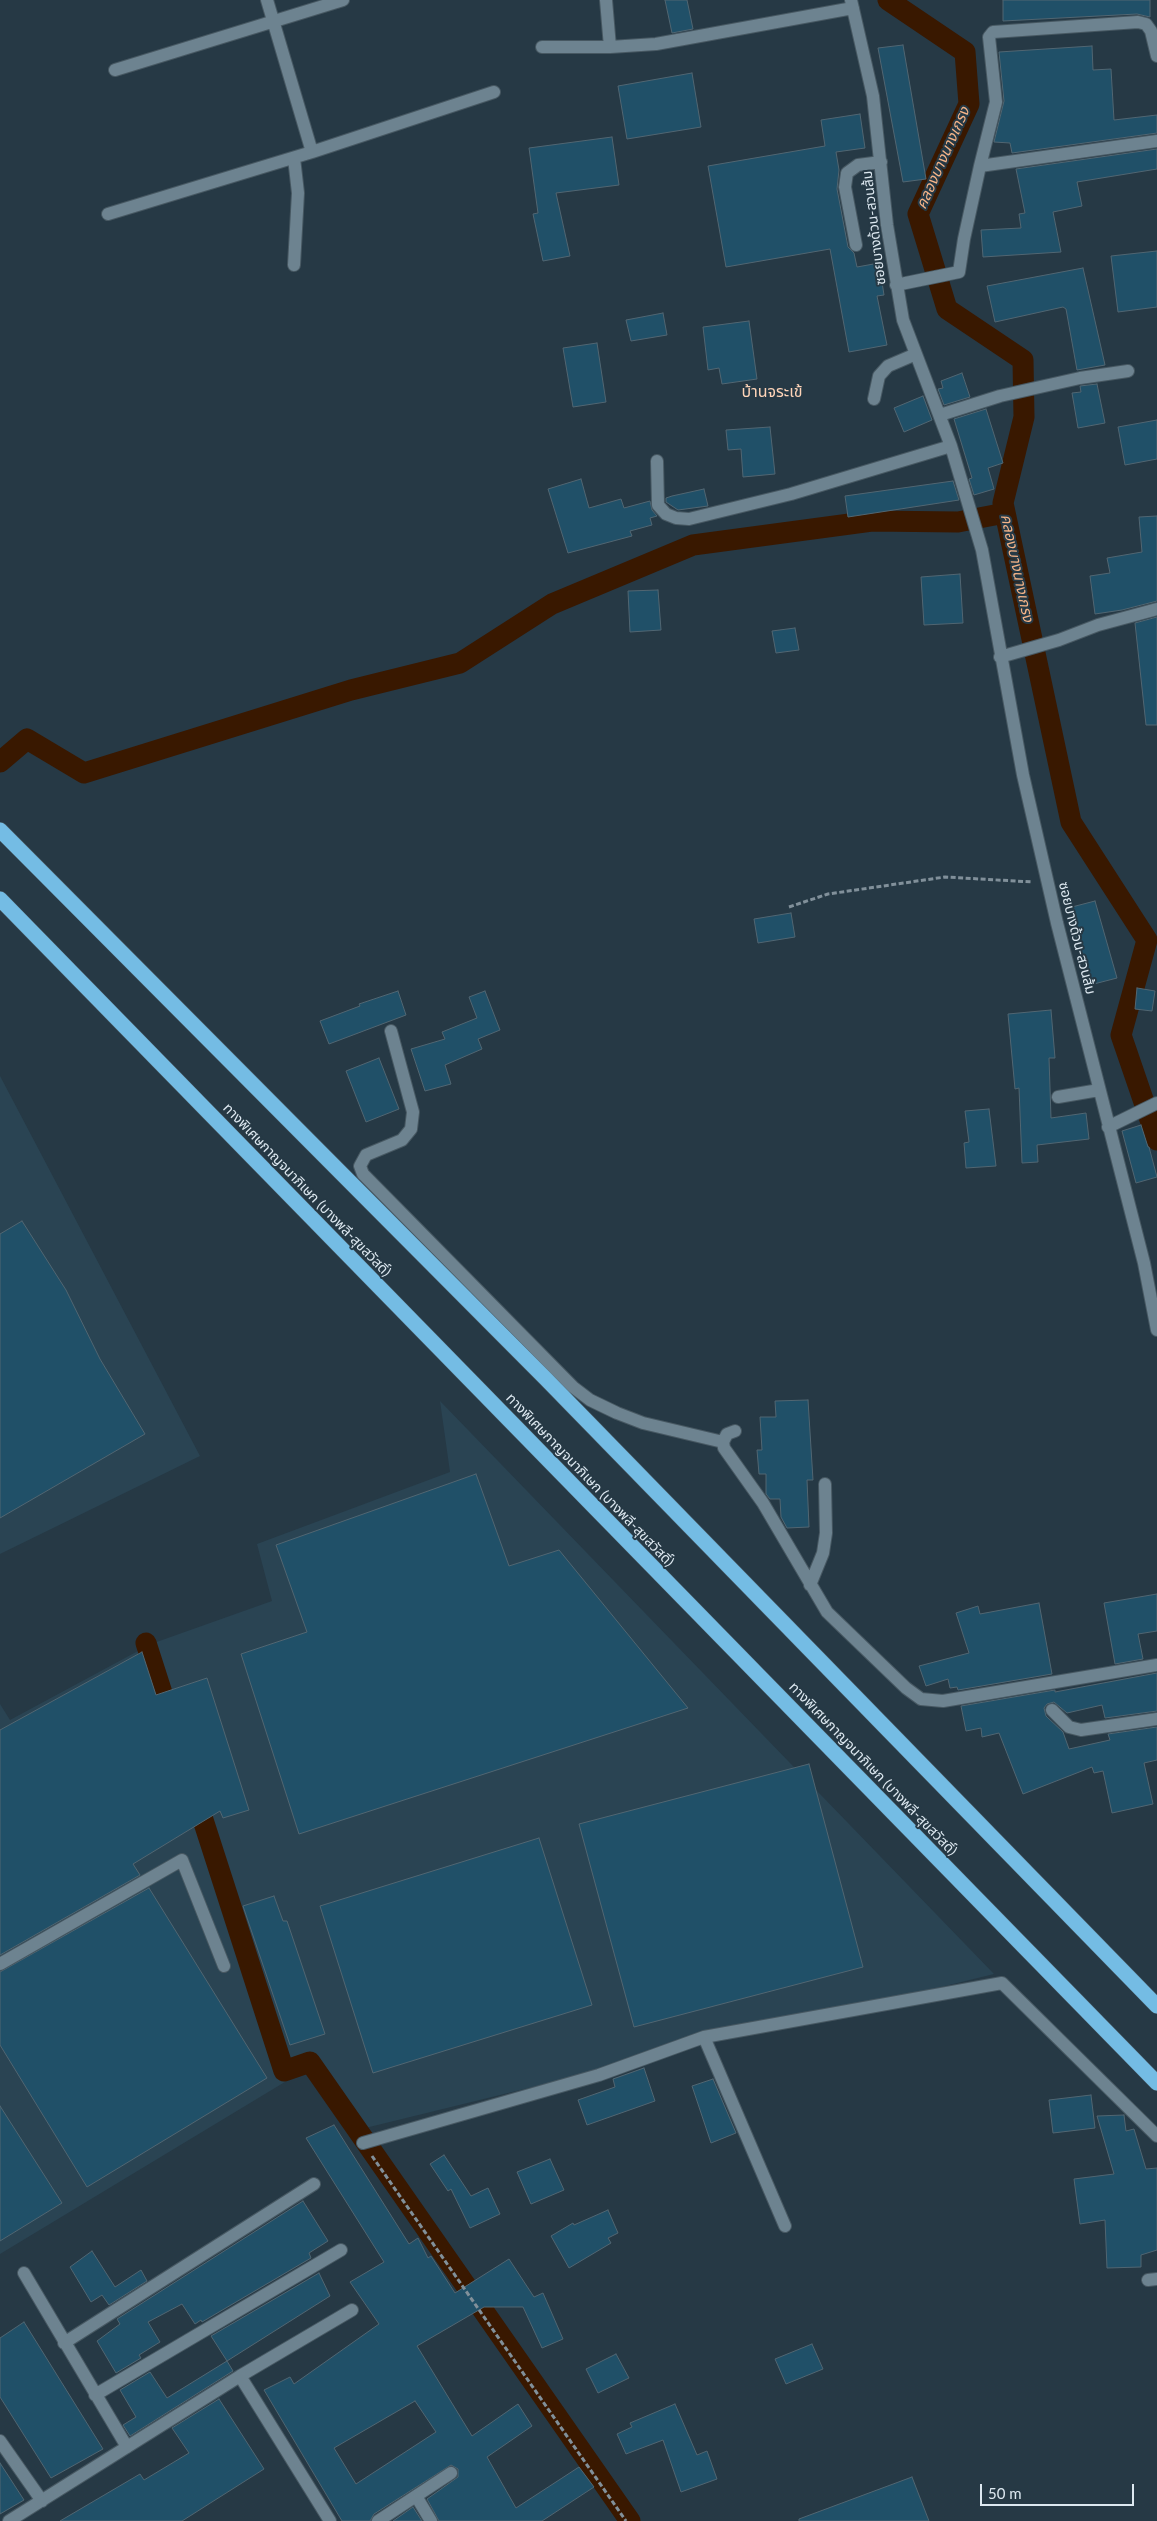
<!DOCTYPE html>
<meta charset="utf-8">
<style>
body{margin:0}
#map{position:relative;width:1157px;height:2521px;overflow:hidden;background:#263945;font-family:Lato,sans-serif}
canvas{display:block}
.scale{position:absolute;left:980px;top:2484px;width:154px;height:22px;box-sizing:border-box;border:2px solid #dde8f0;border-top:0;padding-left:6px;font-size:15px;line-height:18px;white-space:nowrap;color:#dde8f0;-webkit-text-stroke:4px #263945;paint-order:stroke}
</style>
<div id="map">
<canvas width="1157" height="2521"></canvas>
<div class="scale">50 m</div>
</div>
<script>
const c = document.querySelector('canvas').getContext('2d');
c.lineJoin = 'round';
function paint(path, color) { c.fillStyle = color; c.fill(path, 'evenodd'); }
const shape = rows => new Path2D(rows.map(r => 'M' + r).join(''));
function strokePath(path, color, width, dash) { c.strokeStyle = color; c.lineWidth = width; c.lineCap = dash ? 'butt' : 'round'; c.setLineDash(dash || []); c.stroke(path); }
function label(font, color, halo, rows, align = 'center') {
  c.font = font + ' Lato,"Noto Sans Thai",sans-serif'; c.lineWidth = 4; c.setLineDash([]); c.textBaseline = 'middle'; c.strokeStyle = halo; c.fillStyle = color; for (const [text, x, y, turn = 0] of rows) {
    c.save(); c.translate(x, y); c.rotate((+turn || 0) * Math.PI / 180); c.textAlign = isNaN(turn) ? turn : align; if (halo) c.strokeText(text, 0, 0); c.fillText(text, 0, 0); c.restore();
  }
}
paint(shape([
 [0,1076,200,1456,0,1554],
 [440,1401,994,1974,357,2130,308,2068,0,2254,0,1704,10,1720,151,1644,272,1601,257,1544,450,1472]
]), '#2a4453');
strokePath(shape([
 [888,0,965,52,969,104,918,214,947,309,1023,360,1024,417,1003,503,1071,822,1147,940,1121,1035,1157,1140],
 [0,762,27,739,84,773,351,690,460,663,552,604,693,545,872,521,958,522,1005,513],
 [146,1643,171,1721],
 [195,1795,284,2071,310,2062,630,2521]
]), '#391800', 21);
const building = shape([
 [665,0,687,0,693,29,672,33,665,0],
 [1003,0,1150,0,1150,17,1137,14,1003,21,1003,0],
 [903,45,926,179,903,182,878,48,903,45],
 [1092,46,1093,70,1111,69,1114,120,1157,115,1157,133,1012,153,1010,143,994,142,1004,101,999,52,1092,46],
 [692,73,701,127,627,139,618,86,692,73],
 [860,114,865,148,836,152,839,170,837,189,848,247,854,253,857,267,879,263,884,295,877,296,887,345,849,352,830,249,726,267,708,166,825,146,821,120,860,114],
 [612,137,619,185,556,193,570,256,543,261,533,214,538,213,529,148,612,137],
 [1157,149,1157,169,1077,182,1082,206,1053,212,1061,252,983,257,981,230,1021,228,1019,214,1025,213,1016,169,1157,149],
 [1157,251,1157,307,1118,312,1111,256,1157,251],
 [1083,268,1105,365,1077,370,1066,309,1063,307,995,322,987,286,1083,268],
 [663,313,667,335,631,341,626,320,663,313],
 [749,321,757,379,722,384,719,368,708,370,703,327,749,321],
 [597,343,606,402,573,407,563,348,597,343],
 [962,373,970,397,944,405,938,389,943,388,941,381,962,373],
 [1097,384,1105,423,1078,428,1072,393,1081,392,1080,386,1097,384],
 [923,396,932,420,904,432,894,408,923,396],
 [986,409,1003,463,988,468,994,489,974,495,969,479,972,478,954,419,986,409],
 [1157,420,1157,459,1125,465,1118,427,1157,420],
 [770,427,775,474,743,477,741,449,728,450,726,430,770,427],
 [581,479,589,508,621,499,624,508,650,501,652,510,657,516,650,518,652,525,630,531,632,536,568,553,548,489,581,479],
 [953,481,959,500,848,517,845,496,953,481],
 [704,489,708,506,678,510,666,502,666,498,672,496,704,489],
 [1157,516,1157,601,1122,610,1095,614,1090,576,1110,573,1107,558,1142,552,1139,517,1157,516],
 [960,574,963,623,924,625,921,577,960,574],
 [658,590,661,630,630,632,628,591,658,590],
 [1157,617,1157,725,1146,725,1135,623,1157,617],
 [795,628,799,650,776,653,772,631,795,628],
 [1095,901,1117,978,1090,985,1068,908,1095,901],
 [791,913,795,937,758,943,754,919,791,913],
 [1137,988,1155,991,1152,1011,1135,1009,1137,988],
 [398,991,406,1015,329,1044,320,1021,360,1006,359,1004,398,991],
 [485,991,500,1030,478,1039,482,1049,445,1065,451,1084,425,1091,411,1049,445,1039,442,1032,477,1018,469,997,485,991],
 [1051,1010,1055,1058,1049,1058,1051,1118,1086,1113,1089,1139,1037,1145,1038,1162,1022,1163,1019,1088,1015,1089,1008,1014,1051,1010],
 [379,1058,399,1109,366,1122,346,1071,379,1058],
 [989,1109,996,1166,966,1168,964,1143,969,1142,965,1111,989,1109],
 [1141,1125,1148,1147,1149,1147,1157,1177,1136,1183,1122,1131,1141,1125],
 [22,1221,66,1290,100,1359,145,1434,0,1518,0,1234,22,1221],
 [808,1400,813,1480,807,1480,809,1527,787,1528,781,1517,780,1499,770,1499,766,1494,766,1474,759,1474,757,1450,762,1450,760,1417,776,1417,775,1401,808,1400],
 [476,1474,509,1566,559,1550,688,1708,299,1834,241,1654,307,1632,276,1545,476,1474],
 [1157,1594,1157,1631,1138,1634,1143,1659,1115,1664,1104,1603,1157,1594],
 [1039,1603,1052,1674,958,1690,957,1687,950,1688,948,1679,926,1686,919,1666,969,1653,956,1613,978,1606,980,1614,1039,1603],
 [142,1652,156,1695,207,1678,249,1810,223,1818,220,1811,133,1864,140,1875,0,1955,0,1730,142,1652],
 [1157,1673,1157,1711,1105,1718,1102,1705,1067,1713,1054,1702,1047,1704,1044,1708,1046,1716,1063,1732,1069,1749,1110,1740,1108,1734,1157,1727,1157,1760,1144,1763,1153,1804,1112,1813,1103,1771,1094,1773,1092,1767,1023,1794,999,1733,982,1737,981,1728,966,1731,961,1706,1055,1690,1055,1692,1157,1673],
 [809,1764,863,1967,634,2027,579,1824,809,1764],
 [539,1838,592,2005,373,2073,320,1906,539,1838],
 [149,1888,267,2078,87,2187,0,2045,0,1972,149,1888],
 [274,1896,283,1921,287,1921,325,2034,290,2045,243,1906,274,1896],
 [644,2068,655,2101,587,2125,578,2100,615,2087,613,2079,644,2068],
 [713,2079,736,2133,711,2143,692,2086,713,2079],
 [1091,2095,1095,2128,1053,2133,1049,2100,1091,2095],
 [0,2106,62,2203,0,2241,0,2106],
 [1124,2115,1126,2131,1134,2129,1146,2169,1157,2168,1157,2250,1141,2255,1141,2267,1107,2268,1105,2220,1080,2224,1074,2179,1114,2174,1097,2116,1124,2115],
 [334,2125,409,2244,418,2238,428,2258,431,2256,455,2293,509,2259,534,2297,543,2293,563,2339,542,2348,523,2307,484,2307,417,2346,472,2436,518,2404,532,2426,487,2457,516,2508,579,2467,594,2487,542,2521,439,2521,427,2499,458,2477,458,2469,451,2465,374,2514,370,2521,342,2521,264,2390,290,2377,294,2384,379,2324,350,2282,384,2262,306,2138,334,2125],
 [415,2401,436,2432,356,2484,334,2448,415,2401],
 [444,2155,471,2196,488,2188,500,2214,470,2228,451,2189,448,2191,430,2164,444,2155],
 [550,2159,564,2190,531,2204,517,2172,550,2159],
 [303,2201,328,2241,309,2253,311,2258,202,2322,201,2320,195,2324,182,2304,148,2322,160,2342,139,2355,141,2358,116,2373,97,2341,120,2324,117,2319,303,2201],
 [608,2210,618,2233,608,2238,611,2243,569,2268,551,2236,573,2223,574,2225,608,2210],
 [92,2251,115,2287,141,2270,147,2281,109,2305,102,2295,91,2302,70,2267,92,2251],
 [319,2273,330,2296,227,2361,211,2336,319,2273],
 [24,2322,103,2449,51,2478,0,2397,0,2338,24,2322],
 [812,2344,823,2369,786,2384,775,2359,812,2344],
 [616,2354,629,2378,598,2393,586,2369,616,2354],
 [227,2361,233,2371,130,2436,123,2425,136,2417,120,2390,150,2372,167,2398,227,2361],
 [219,2399,264,2469,182,2521,60,2521,140,2474,144,2480,189,2453,172,2428,219,2399],
 [675,2404,697,2455,707,2451,717,2479,681,2492,663,2440,626,2454,617,2434,632,2427,630,2423,675,2404],
 [0,2463,24,2500,0,2514,0,2463],
 [912,2477,929,2521,799,2521,799,2519,912,2477],
 [413,2507,422,2521,393,2521,413,2507]
]);
paint(building, '#205068');
strokePath(building, '#516672', 1);
const minor = shape([
 [267,0,312,152],
 [606,0,610,47],
 [851,0,873,96,887,225,903,320,951,446,982,550,1023,775,1057,923,1144,1263,1157,1330],
 [542,47,610,47,656,44,853,8],
 [1157,56,1151,31,1146,24,1138,22,993,32,989,37,996,102,980,166,1157,141],
 [115,70,343,0],
 [108,214,312,152,494,92],
 [856,245,845,187,847,173,858,165,881,162],
 [294,265,298,193,294,158],
 [896,285,959,272,964,239,980,166],
 [874,399,879,376,888,366,916,354],
 [940,415,1000,396,1080,378,1128,371],
 [657,461,658,505,666,514,676,518,689,519,791,494,951,446],
 [1000,657,1059,640,1098,625,1157,609],
 [391,1031,413,1112,411,1129,402,1140,366,1155,360,1166,363,1174,573,1387,590,1400,617,1413,643,1423,723,1442],
 [1058,1097,1099,1090],
 [1108,1127,1157,1103],
 [735,1431,727,1434,723,1442,724,1448,763,1503,827,1612,906,1688,921,1699,943,1701,1157,1665],
 [810,1585,823,1553,826,1533,825,1484],
 [1052,1710,1069,1727,1081,1730,1157,1719],
 [0,1964,182,1860,224,1966],
 [704,2037,785,2226],
 [363,2143,599,2075,704,2037,1002,1983,1157,2136],
 [24,2273,127,2447],
 [1148,2280,1157,2279],
 [64,2343,314,2184],
 [240,2376,330,2521],
 [95,2395,341,2250],
 [0,2441,42,2501],
 [416,2496,431,2521],
 [9,2521,240,2376,352,2310],
 [378,2521,451,2473]
]);
const highway = shape([
 [0,830,545,1378,1157,2006],
 [0,899,1157,2083]
]);
strokePath(minor, '#475862', 14);
strokePath(highway, '#475862', 16);
strokePath(shape([
 [789,907,828,894,945,877,1033,882],
 [372,2156,626,2521]
]), '#81909a', 3, [5, 2.5]);
strokePath(minor, '#6d8390', 12);
strokePath(highway, '#74bce4', 15);
label('14px', '#dde8f0', '#263945', [
 ["ซอยบางด้วน-สวนส้ม",874,228,-97],
 ["ซอยบางด้วน-สวนส้ม",1077,938,76],
 ["ทางพิเศษกาญจนาภิเษก (บางพลี-สุขสวัสดิ์)",307,1190,46],
 ["ทางพิเศษกาญจนาภิเษก (บางพลี-สุขสวัสดิ์)",590,1480,46],
 ["ทางพิเศษกาญจนาภิเษก (บางพลี-สุขสวัสดิ์)",873,1769,46]
]);
label('italic 15px', '#f5b488', '#263945', [
 ["คลองบางนางเกรง",943,158,-66],
 ["คลองบางนางเกรง",1017,568,78]
]);
label('16px', '#fed4b8', '#263945', [
 ["บ้านจระเข้",772,392]
]);
</script>
